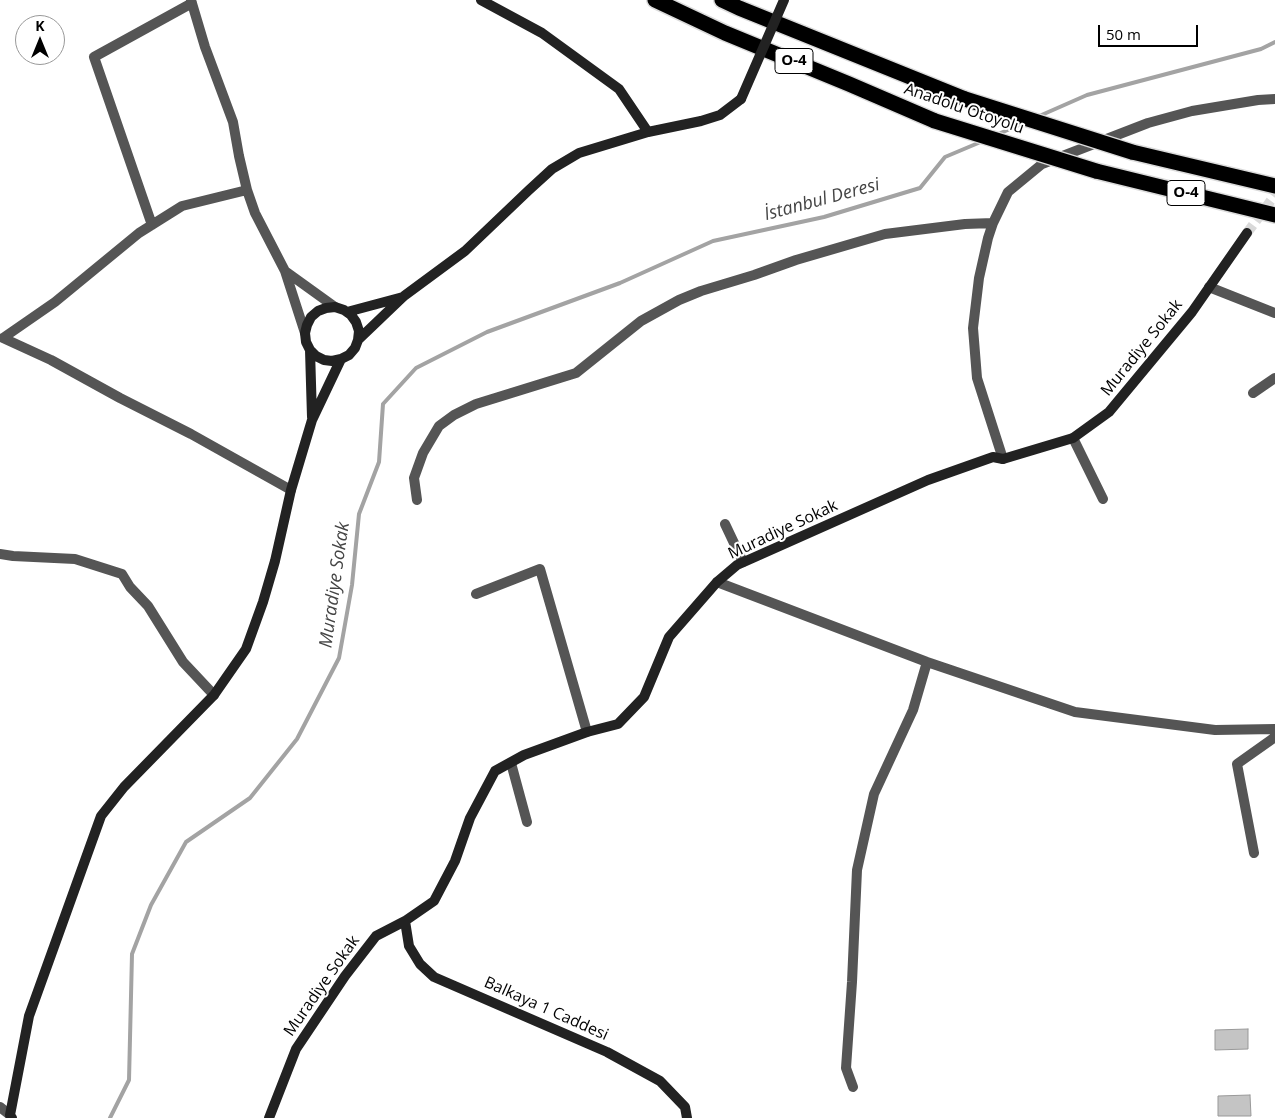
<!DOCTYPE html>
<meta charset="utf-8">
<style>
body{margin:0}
#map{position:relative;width:1275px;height:1118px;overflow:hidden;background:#fff;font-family:"Open Sans",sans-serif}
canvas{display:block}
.north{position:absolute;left:15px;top:15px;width:50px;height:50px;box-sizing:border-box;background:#fff;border:1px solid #999;border-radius:50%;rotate:0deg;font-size:14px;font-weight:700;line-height:20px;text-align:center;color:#000}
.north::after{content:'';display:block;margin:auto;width:18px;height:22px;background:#000;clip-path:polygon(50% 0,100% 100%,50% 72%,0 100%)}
.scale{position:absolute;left:1098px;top:25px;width:100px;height:22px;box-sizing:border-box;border:2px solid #000;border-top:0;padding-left:6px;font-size:15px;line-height:18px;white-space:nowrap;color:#000;-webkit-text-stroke:4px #fff;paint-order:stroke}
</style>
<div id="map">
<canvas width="1275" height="1118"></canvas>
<div class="north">K</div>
<div class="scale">50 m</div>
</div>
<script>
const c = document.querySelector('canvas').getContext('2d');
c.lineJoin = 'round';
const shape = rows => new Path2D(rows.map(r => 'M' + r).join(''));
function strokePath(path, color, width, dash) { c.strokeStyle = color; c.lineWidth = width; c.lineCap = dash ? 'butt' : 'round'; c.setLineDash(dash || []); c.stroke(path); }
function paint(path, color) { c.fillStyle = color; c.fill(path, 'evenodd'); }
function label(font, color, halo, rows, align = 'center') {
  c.font = font + ' "Open Sans",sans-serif'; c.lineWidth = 4; c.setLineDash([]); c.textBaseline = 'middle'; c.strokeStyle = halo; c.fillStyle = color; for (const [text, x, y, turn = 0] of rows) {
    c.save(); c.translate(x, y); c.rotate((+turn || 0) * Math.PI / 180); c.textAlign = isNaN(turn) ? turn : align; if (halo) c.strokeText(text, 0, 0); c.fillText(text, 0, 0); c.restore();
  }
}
strokePath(shape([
 [1037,117,1087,95,1261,49,1275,42],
 [996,135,1024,123],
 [110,1118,129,1080,132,954,151,905,186,842,250,798,297,739,339,658,352,585,359,514,379,462,383,404,416,368,487,332,620,283,713,241,824,217,920,188,945,157,983,141]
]), '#a3a3a3', 4);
const building = shape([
 [1248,1029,1248,1049,1215,1050,1215,1030,1248,1029],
 [1250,1095,1251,1116,1218,1116,1218,1096,1250,1095]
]);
paint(building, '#c4c4c4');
strokePath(building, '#999', 1);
strokePath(shape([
 [1247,233,1275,195]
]), '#d9d9d9', 10, [10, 5]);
const highway = shape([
 [655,0,725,33,849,84,935,121],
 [722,0,739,8,965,99],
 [1132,152,1275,186],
 [1096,171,1275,215]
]);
strokePath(highway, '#dbdbdb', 18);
strokePath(shape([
 [191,0,205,47,233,122,239,156,247,190,255,213,285,271,305,333],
 [152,225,94,57,192,3],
 [285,271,335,307],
 [1209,287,1275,313],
 [3,338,51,360,120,398,191,434,291,490],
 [3,338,55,302,139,233,182,206,247,190],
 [1253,393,1275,378],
 [1073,438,1103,499],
 [1003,459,977,378,973,328,979,278,988,238,993,223,1008,192,1042,164,1148,123,1192,111,1258,100,1275,99],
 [417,500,414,478,423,453,439,426,454,415,476,404,576,373,641,321,679,300,701,291,754,275,796,260,885,234,965,224,993,223],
 [725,524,743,562],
 [0,554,13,556,75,559,122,574,130,587,148,606,183,662,214,695],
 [717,582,927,662,1075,712,1215,730,1275,729],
 [476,594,540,569,587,732],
 [511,763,527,822],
 [1254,853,1237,764,1275,737],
 [853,1087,846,1068,852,982,857,870,874,794,913,710,927,662],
 [0,1107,10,1115]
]), '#555', 10);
strokePath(shape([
 [481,0,542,33,619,89,648,132],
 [347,312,403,297],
 [358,340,359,331,356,322,351,315,344,310,335,307,326,308,318,311,311,317,307,325,305,333,306,342,310,350,316,356,324,360,332,361,341,359,349,355,355,348,358,340,404,296,465,251,529,190,552,169,579,153,648,132,701,121,720,115,741,99],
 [310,350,312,417],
 [405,921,409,946,420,964,434,977,607,1052,660,1081,685,1107,687,1118],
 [12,1118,10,1115,29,1016,101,816,124,787,214,695,246,649,263,602,275,561,291,490,312,420,341,359],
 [269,1118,296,1049,345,976,376,936,405,921,434,901,455,861,470,818,495,771,524,755,587,732,618,724,644,697,669,637,717,582,737,565,928,480,993,457,1003,459,1073,438,1109,412,1192,312,1247,233]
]), '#222', 10);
strokePath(highway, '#000', 15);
const highwayBridge = shape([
 [965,99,1132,152],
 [935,121,1096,171]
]);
strokePath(highwayBridge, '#dbdbdb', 18, []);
strokePath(shape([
 [741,99,784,0]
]), '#222', 10);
strokePath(highwayBridge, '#000', 15);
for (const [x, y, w] of [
 [794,61,38],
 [1186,193,38]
]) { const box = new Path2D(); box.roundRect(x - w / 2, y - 12.5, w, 25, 4); c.fillStyle = '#fff'; c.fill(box); strokePath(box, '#000', 1); }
label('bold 15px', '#000', null, [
 ["O-4",794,61],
 ["O-4",1186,193]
]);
label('16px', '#000', '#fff', [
 ["Anadolu Otoyolu",964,109,19],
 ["Muradiye Sokak",1142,348,-51],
 ["Muradiye Sokak",783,530,-25],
 ["Muradiye Sokak",322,986,-55],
 ["Balkaya 1 Caddesi",546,1009,24]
]);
label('italic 18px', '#444', '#fff', [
 ["İstanbul Deresi",822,200,-15],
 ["Muradiye Sokak",335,585,-82]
]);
</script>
